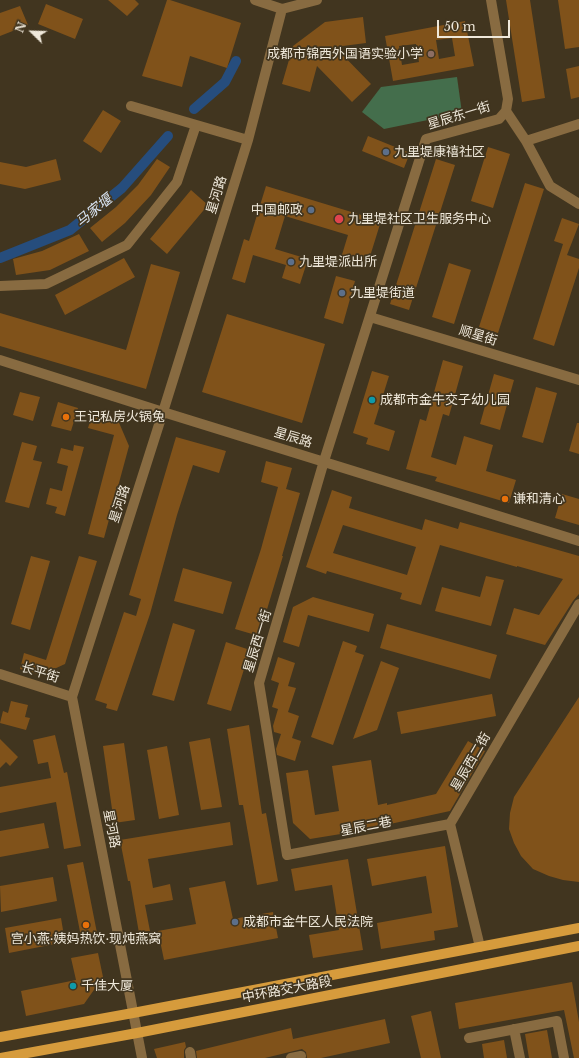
<!DOCTYPE html>
<meta charset="utf-8">
<style>
body{margin:0}
#map{position:relative;width:579px;height:1058px;overflow:hidden;background:#41351f;font-family:"Libre Baskerville",serif}
canvas{display:block}
.north{position:absolute;left:12px;top:12px;width:40px;height:40px;-webkit-text-stroke:3px #41351f;paint-order:stroke;rotate:293deg;font-size:11px;font-weight:700;line-height:16px;text-align:center;color:#efe8da}
.north::after{content:'';display:block;margin:auto;width:14px;height:18px;background:#efe8da;clip-path:polygon(50% 0,100% 100%,50% 72%,0 100%)}
.scale{position:absolute;left:437px;top:20px;width:73px;height:18px;box-sizing:border-box;border:2px solid #efe8da;border-top:0;padding-left:5px;font-size:12px;line-height:14px;white-space:nowrap;color:#efe8da;-webkit-text-stroke:3px #41351f;paint-order:stroke}
</style>
<div id="map">
<canvas width="579" height="1058"></canvas>
<div class="north">N</div>
<div class="scale">50 m</div>
</div>
<script>
const c = document.querySelector('canvas').getContext('2d');
c.lineJoin = 'round';
function paint(path, color) { c.fillStyle = color; c.fill(path, 'evenodd'); }
const shape = rows => new Path2D(rows.map(r => 'M' + r).join(''));
function strokePath(path, color, width, dash) { c.strokeStyle = color; c.lineWidth = width; c.lineCap = dash ? 'butt' : 'round'; c.setLineDash(dash || []); c.stroke(path); }
function label(font, color, halo, rows, align = 'center') {
  c.font = font + ' "Libre Baskerville","Noto Sans SC",serif'; c.lineWidth = 3.5; c.setLineDash([]); c.textBaseline = 'middle'; c.strokeStyle = halo; c.fillStyle = color; for (const [text, x, y, turn = 0] of rows) {
    c.save(); c.translate(x, y); c.rotate((+turn || 0) * Math.PI / 180); c.textAlign = isNaN(turn) ? turn : align; if (halo) c.strokeText(text, 0, 0); c.fillText(text, 0, 0); c.restore();
  }
}
paint(shape([
 [457,77,462,113,384,129,362,112,381,87]
]), '#446e4c');
strokePath(shape([
 [194,109,225,82,236,61],
 [0,258,70,230,122,188,168,136]
]), '#264d7d', 10);
paint(shape([
 [108,0,135,0,139,4,127,16],
 [167,0,170,0,241,23,227,68,190,56,182,87,142,76],
 [506,0,530,0,545,98,522,102],
 [558,0,579,0,579,47,565,49],
 [46,4,83,19,75,39,38,24],
 [20,6,28,25,0,36,0,13],
 [363,17,366,43,335,47,371,84,352,102,317,66,310,92,282,84,293,46,325,22],
 [465,21,474,66,393,81,385,36],
 [452,38,455,56,439,59,436,40],
 [416,44,419,62,402,65,399,46],
 [579,66,579,97,571,99,566,69],
 [103,110,121,121,101,153,83,141],
 [368,136,410,153,404,168,362,151],
 [488,147,510,154,493,208,471,201],
 [56,159,61,180,25,189,0,184,0,162,26,167],
 [157,159,170,167,151,195,125,223,102,242,90,228,116,207,138,185],
 [436,159,455,165,409,310,390,304],
 [525,183,544,189,498,333,479,327],
 [266,186,381,221,367,266,341,258,348,235,285,216,275,249,308,259,300,284,282,278,286,265,253,255,245,283,232,279,244,239,249,241],
 [191,190,208,205,167,254,150,239],
 [562,218,579,224,567,255,579,259,579,268,554,346,533,339,563,244,554,241],
 [79,234,89,251,50,270,16,275,13,259,42,251],
 [124,258,135,277,65,315,55,295],
 [449,263,471,270,454,324,432,317],
 [151,264,180,272,146,389,0,346,0,313,126,350],
 [336,276,355,281,343,324,324,318],
 [227,314,325,344,302,423,202,392],
 [443,360,463,366,449,416,443,414,431,457,456,465,464,436,493,445,486,471,516,480,509,503,435,481,437,477,406,469,420,419,426,421],
 [372,371,389,376,374,424,395,431,389,451,366,444,368,438,353,433],
 [494,374,514,380,500,430,480,424],
 [536,387,557,393,543,443,522,437],
 [20,392,40,397,33,421,13,415],
 [58,402,78,408,71,431,51,426],
 [93,412,117,418,129,446,104,538,88,534,114,435,88,428],
 [577,423,579,423,579,454,569,451],
 [176,437,226,451,219,473,193,465,177,515,150,614,117,711,106,708,107,704,95,700,124,612,136,616,141,599,129,595],
 [22,442,37,446,33,460,42,462,29,508,5,502],
 [74,445,84,447,65,516,55,513,57,507,46,504,50,488,62,491,68,466,57,463,61,448,73,451],
 [266,461,292,468,286,489,300,493,282,556,283,556,259,636,235,629,261,549,278,487,261,482],
 [332,490,352,497,349,508,422,530,425,519,458,529,460,522,579,556,579,594,573,601,545,645,506,634,514,608,539,615,563,579,517,566,517,567,440,545,421,605,400,599,402,593,327,571,326,574,306,567],
 [343,525,416,547,407,575,333,553],
 [562,494,579,499,579,525,555,518],
 [31,556,50,561,30,630,11,624],
 [79,556,97,561,65,664,41,675,20,669,24,653,46,660],
 [183,568,232,582,223,614,174,601],
 [486,576,504,580,491,626,435,611,442,587,480,597],
 [313,597,374,614,369,632,308,615,299,647,283,642,293,607],
 [173,623,195,630,174,701,152,695],
 [387,624,497,655,490,679,380,648],
 [343,641,357,646,355,652,364,655,333,745,311,737],
 [226,642,250,650,231,711,207,704],
 [278,657,295,663,288,686,296,688,288,712,299,716,292,738,301,741,295,761,277,755,276,749,281,734,274,732,273,726,278,709,272,707,279,683,271,680],
 [381,661,399,668,377,730,353,739],
 [492,694,496,716,401,734,397,712],
 [579,697,579,882,563,880,549,876,533,869,521,856,514,843,509,829,510,813,514,797],
 [11,701,28,705,25,717,30,718,26,730,0,723,3,711,8,713],
 [249,725,262,814,266,813,278,881,257,885,243,805,239,805,227,729],
 [55,735,64,773,67,772,81,846,64,849,56,802,0,813,0,787,51,778,48,762,38,764,33,740],
 [210,738,222,807,201,810,189,742],
 [0,739,18,757,10,766,6,762,0,768],
 [468,741,485,751,450,811,390,824,390,826,310,839,293,823,286,773,308,770,315,815,339,811,332,766,371,760,378,805,387,803,387,805,436,794],
 [124,743,135,820,114,823,103,746],
 [167,746,179,815,159,819,147,750],
 [230,822,233,845,148,859,153,888,170,884,173,900,145,905,150,931,139,933,130,881,128,881,120,840],
 [44,823,49,848,0,857,0,831],
 [445,846,458,927,434,931,435,940,381,949,377,923,432,913,426,876,372,886,367,859],
 [348,859,363,950,313,958,309,935,339,930,332,885,295,891,291,869],
 [83,862,98,938,82,942,67,865],
 [53,877,57,901,1,912,0,886],
 [225,881,233,919,273,912,278,938,164,960,158,931,196,924,189,888],
 [61,918,65,942,9,953,5,928],
 [98,953,103,977,84,1004,26,1016,21,991,76,980,71,958],
 [572,982,579,1022,579,1058,574,1058,564,1010,459,1029,455,1003],
 [431,1011,441,1058,421,1058,411,1016],
 [385,1019,390,1043,321,1058,307,1058,306,1052,302,1049,265,1058,197,1058,196,1051,291,1028,293,1039],
 [547,1030,552,1058,529,1058,525,1034],
 [504,1040,507,1058,484,1058,482,1044],
 [185,1042,186,1047,184,1050,184,1058,157,1058,154,1049]
]), '#80521a');
strokePath(shape([
 [255,0,282,9,317,0],
 [131,106,248,140],
 [506,111,526,141,550,186,579,204],
 [526,141,579,124],
 [0,286,46,284,127,245,177,182,196,125],
 [370,317,579,380],
 [0,360,163,412,579,541],
 [0,674,72,697],
 [450,824,287,855,259,683,324,461,426,139,499,119,506,111,508,99,491,0],
 [480,947,450,824,579,604],
 [514,1029,520,1058],
 [469,1038,557,1021,564,1058],
 [190,1052,191,1058],
 [142,1058,72,697,163,412,248,140,282,9],
 [291,1058,301,1056]
]), '#886b41', 10);
strokePath(shape([
 [0,1037,133,1013,579,928],
 [0,1058,137,1033,579,946]
]), '#d69b3c', 10);
for (const [x, y, r, color] of [
 [431,54,4,"#8d6e63"],
 [386,152,4,"#5c6f8a"],
 [311,210,4,"#5c6f8a"],
 [339,219,5,"#e0444e"],
 [291,262,4,"#5c6f8a"],
 [342,293,4,"#5c6f8a"],
 [372,400,4,"#0f9aa8"],
 [66,417,4,"#e8710a"],
 [505,499,4,"#e8710a"],
 [235,922,4,"#5c6f8a"],
 [86,925,4,"#e8710a"],
 [73,986,4,"#0f9aa8"]
]) { const dot = new Path2D(); dot.arc(x, y, r, 0, 2 * Math.PI); c.fillStyle = color; c.fill(dot); strokePath(dot, '#41351f', 1.5); }
label('13px', '#efe8da', '#41351f', [
 ["成都市锦西外国语实验小学",423,54,"right"],
 ["九里堤康禧社区",394,152],
 ["中国邮政",303,210,"right"],
 ["九里堤社区卫生服务中心",348,219],
 ["九里堤派出所",299,262],
 ["九里堤街道",350,293],
 ["成都市金牛交子幼儿园",380,400],
 ["王记私房火锅兔",74,417],
 ["谦和清心",513,499],
 ["成都市金牛区人民法院",243,922],
 ["宫小燕·姨妈热饮·现炖燕窝",86,939,"center"],
 ["千佳大厦",81,986]
], 'left');
label('13px', '#efe8da', '#41351f', [
 ["星辰东一街",459,116,-17],
 ["星河路",217,195,-73],
 ["顺星街",478,336,17],
 ["星辰路",293,438,17],
 ["星河路",120,504,-72],
 ["星辰西一街",258,641,-73],
 ["长平街",40,673,17],
 ["星辰西二街",471,762,-60],
 ["星辰二巷",366,827,-11],
 ["星河路",111,829,79],
 ["中环路交大路段",287,990,-11]
]);
label('italic 14px', '#d9e5f4', '#41351f', [
 ["马家堰",94,211,-39]
]);
</script>
